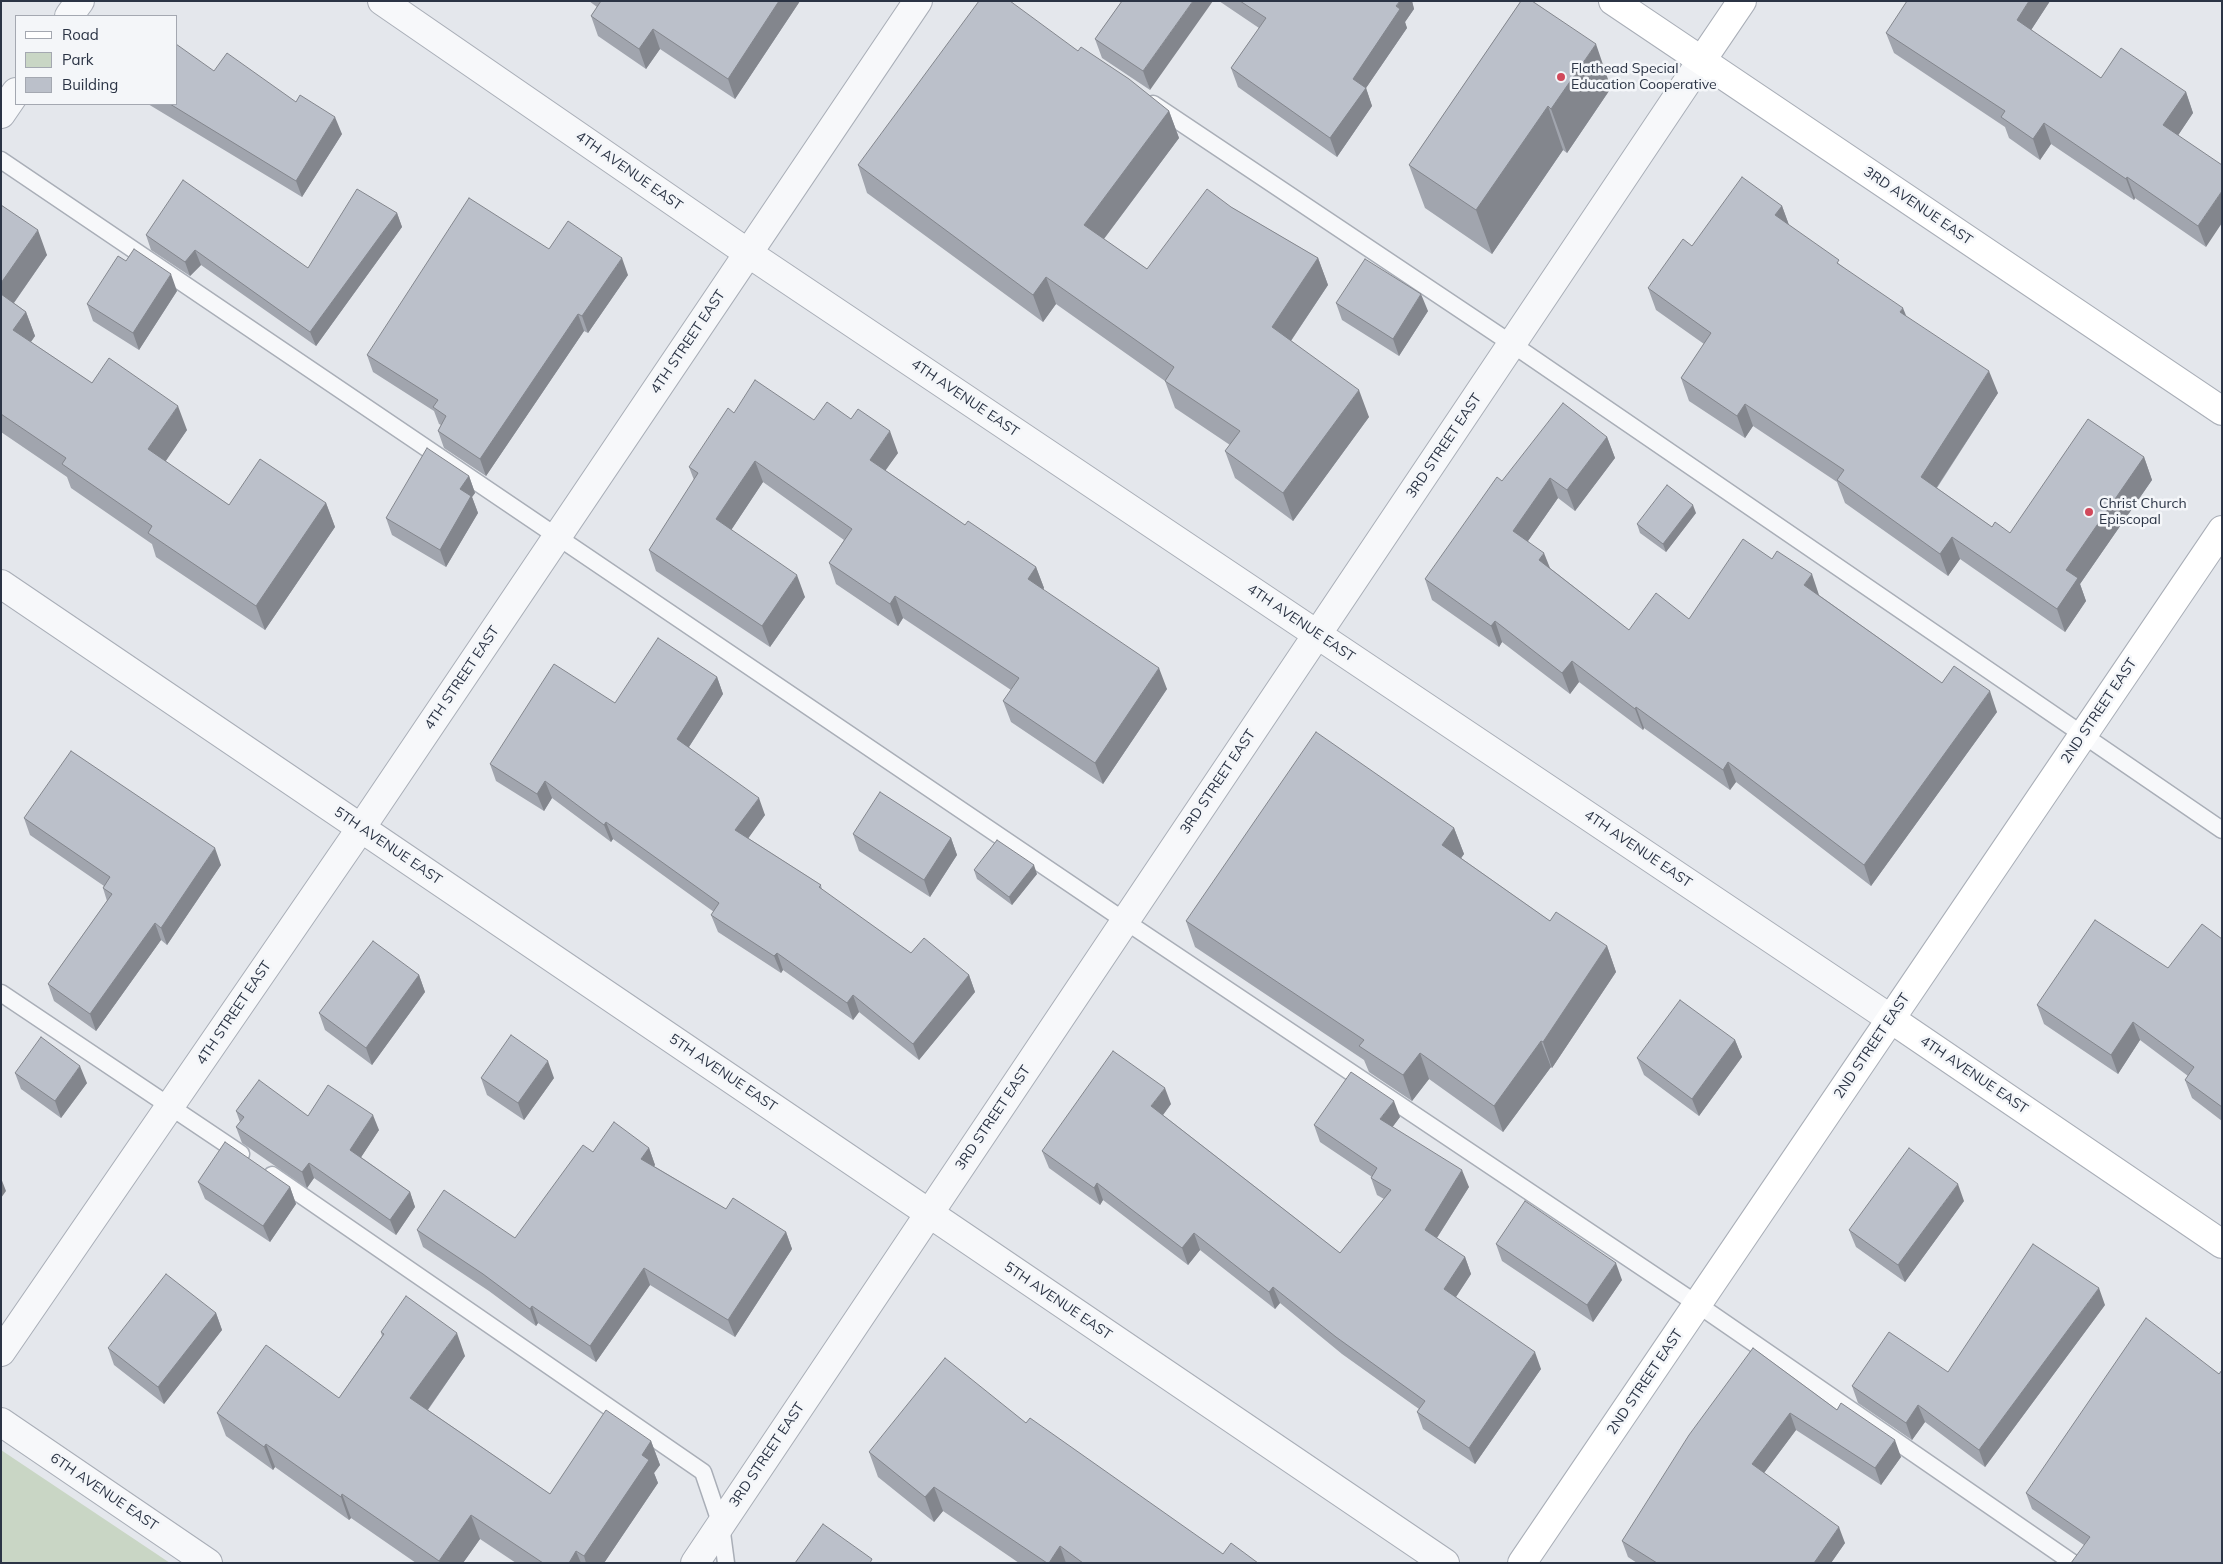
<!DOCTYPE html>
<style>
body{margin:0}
#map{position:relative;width:2223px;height:1564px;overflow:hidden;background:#e4e7ec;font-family:Mulish,sans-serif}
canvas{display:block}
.frame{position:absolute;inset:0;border:2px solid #2b3445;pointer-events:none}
.legend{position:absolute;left:15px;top:15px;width:162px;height:90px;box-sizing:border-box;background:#f4f6f9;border:1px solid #a4a8b1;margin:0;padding:6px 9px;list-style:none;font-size:15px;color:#2b3445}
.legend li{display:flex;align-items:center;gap:10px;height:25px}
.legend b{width:25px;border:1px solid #a4a8b1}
</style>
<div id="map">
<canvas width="2223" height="1564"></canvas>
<div class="frame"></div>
<ul class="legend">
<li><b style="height:6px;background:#fff"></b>Road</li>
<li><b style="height:14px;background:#c9d6c5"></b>Park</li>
<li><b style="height:14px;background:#bbc0ca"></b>Building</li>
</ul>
</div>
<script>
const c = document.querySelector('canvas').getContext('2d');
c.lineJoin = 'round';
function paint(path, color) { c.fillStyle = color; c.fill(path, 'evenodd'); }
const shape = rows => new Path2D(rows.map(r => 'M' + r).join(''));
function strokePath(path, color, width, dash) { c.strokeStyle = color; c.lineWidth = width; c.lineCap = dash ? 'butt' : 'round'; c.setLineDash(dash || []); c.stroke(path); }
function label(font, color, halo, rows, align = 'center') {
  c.font = font + ' Mulish,sans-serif'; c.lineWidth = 5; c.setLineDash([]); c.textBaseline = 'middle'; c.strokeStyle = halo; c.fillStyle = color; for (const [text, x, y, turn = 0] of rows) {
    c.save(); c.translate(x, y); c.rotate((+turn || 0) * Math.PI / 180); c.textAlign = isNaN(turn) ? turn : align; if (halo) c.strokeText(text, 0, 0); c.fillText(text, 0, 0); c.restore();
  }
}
paint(shape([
 [1,1450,170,1563,1,1563]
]), '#c9d6c5');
const lane = shape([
 [1153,104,1512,344,2222,830],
 [1,160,1125,921,1697,1304,2073,1563],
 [1,993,241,1154],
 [272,1175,703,1472,721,1525,726,1563]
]);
const street = shape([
 [382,1,748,253,1891,1019],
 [69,16,80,1],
 [1,114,16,92],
 [1,584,1445,1563],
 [1,1352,361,828,918,1],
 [1,1422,208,1563],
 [695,1563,1702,60]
]);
const secondary = shape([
 [1613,1,2222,411],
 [1702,60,1742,1],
 [1891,1019,2222,1244],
 [1522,1563,2222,530]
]);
strokePath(lane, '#a9aeb7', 19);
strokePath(street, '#a9aeb7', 30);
strokePath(secondary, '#a9aeb7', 30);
strokePath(lane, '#f7f8fa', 16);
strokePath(street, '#f7f8fa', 28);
strokePath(secondary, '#fff', 28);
paint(shape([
 [589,1,800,1,735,99,660,49,646,69,598,36,591,16,597,7],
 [1122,1,1150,90,1102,58,1095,39],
 [1219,1,1412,1,1414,9,1405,22,1407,28,1366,88,1372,106,1337,157,1238,87,1231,68,1259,28],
 [1521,1,1611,88,1567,153,1563,150,1492,254,1425,208,1409,165],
 [2050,1,2031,30,2101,78,2186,92,2193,113,2178,135,2206,247,2135,198,2134,200,2051,144,2040,160,2009,138,2005,127,1894,53,1886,33],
 [1078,51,1169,111,1179,138,1104,239,1147,269,1231,207,1318,258,1328,285,1291,341,1369,417,1293,521,1235,478,1225,451,1230,445,1175,408,1165,381,1056,304,1043,322,867,193,858,165],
 [214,71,342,134,302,197,148,104,176,104],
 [1,205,47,255,14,303,26,312,35,336,31,342,92,383,187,430,165,461,229,505,326,503,335,527,265,630,156,557,152,544,71,488,67,477,1,432],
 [1782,206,1789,225,1907,317,1998,393,1937,488,1992,527,2010,533,2144,457,2152,480,2080,584,2086,601,2065,632,1960,559,1948,576,1845,503,1837,482,1753,426,1745,438,1689,401,1681,378,1704,344,1656,310,1648,288,1692,246],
 [397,213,402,227,316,346,201,265,190,276,151,250,146,235,308,268],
 [549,249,628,275,588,333,584,331,486,476,444,448,438,431,441,425,439,424,434,411,373,372,367,355],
 [126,261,177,291,139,350,93,321,87,304],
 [1336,303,1428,311,1399,356,1342,320],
 [734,413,814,420,898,453,885,470,965,525,1036,567,1044,588,1043,590,1167,689,1103,784,1011,722,1003,701,1011,690,903,618,898,626,836,584,829,563,844,540,763,482,731,530,805,597,770,647,656,571,649,550,694,480,689,467],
 [1607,437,1615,458,1575,511,1558,498,1528,541,1550,568,1629,630,1819,595,1942,683,1997,712,1871,886,1736,782,1730,790,1644,728,1643,730,1579,682,1570,694,1502,642,1499,647,1432,600,1425,579,1502,481],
 [469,476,475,493,472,497,478,513,446,567,392,535,386,518],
 [1696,513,1666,552,1640,533,1637,524],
 [717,677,723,694,689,747,765,815,748,838,821,885,822,890,911,953,969,975,975,992,919,1060,859,1012,853,1020,783,970,781,973,718,932,711,915,714,912,613,839,611,842,552,798,544,811,496,781,490,764,615,703],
 [24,818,221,865,167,945,161,940,96,1031,54,1001,48,984,107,901,103,888,104,886,30,835],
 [1454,828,1464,854,1461,858,1550,921,1607,946,1616,972,1552,1068,1551,1067,1503,1132,1429,1079,1412,1101,1369,1072,1364,1060,1195,947,1186,921],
 [853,834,951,838,957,855,930,897,859,851],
 [974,870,1037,874,1012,905,977,879],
 [2222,939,2222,1121,2192,1098,2185,1080,2188,1076,2140,1040,2118,1074,2044,1024,2037,1005,2168,968],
 [419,975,425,992,372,1065,325,1030,319,1013],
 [1735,1040,1742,1057,1699,1116,1644,1075,1637,1058],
 [15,1073,87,1083,61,1118,21,1089],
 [481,1078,554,1078,524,1120,487,1095],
 [1171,1104,1163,1115,1340,1253,1384,1199,1377,1195,1371,1178,1372,1177,1320,1142,1314,1125,1400,1117,1392,1127,1469,1187,1437,1238,1465,1257,1471,1274,1456,1297,1541,1369,1475,1464,1423,1429,1417,1412,1419,1409,1342,1354,1280,1303,1275,1309,1200,1250,1188,1265,1103,1200,1100,1205,1049,1168,1042,1151],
 [236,1111,308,1116,379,1130,361,1157,410,1192,415,1207,396,1235,314,1178,307,1188,242,1143,236,1127,240,1122],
 [649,1148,655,1165,654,1166,726,1209,786,1232,792,1249,735,1337,650,1285,596,1362,538,1323,536,1326,489,1291,423,1247,417,1230,515,1238,593,1152],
 [198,1182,290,1187,296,1204,270,1242,205,1199],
 [1964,1201,1905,1282,1856,1247,1849,1230],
 [1496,1244,1622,1280,1593,1322,1502,1261],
 [2105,1305,1985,1467,1925,1422,1912,1440,1858,1403,1852,1386,1948,1372],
 [216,1313,222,1330,164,1404,114,1365,108,1348],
 [381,1332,465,1356,428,1410,550,1494,651,1441,660,1465,654,1473,658,1483,604,1563,516,1563,480,1539,463,1563,416,1563,351,1518,349,1520,275,1467,273,1470,226,1436,217,1413,339,1398,382,1336],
 [1753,1348,1901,1457,1881,1485,1796,1430,1764,1473,1845,1543,1831,1563,1637,1563,1628,1557,1622,1541],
 [2219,1374,2084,1545,2032,1509,2026,1493],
 [1026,1423,1223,1554,1258,1563,1019,1563,943,1511,934,1522,878,1477,869,1452]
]), '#a1a5ae');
paint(shape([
 [779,1,800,1,735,99,728,79],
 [1193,1,1213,1,1150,90,1143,71],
 [1400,1,1412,1,1414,9,1405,22,1407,28,1366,88,1372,106,1337,157,1330,138,1353,79],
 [2029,1,2050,1,2024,41,2017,20],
 [653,29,660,49,646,69,639,49],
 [1596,44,1611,88,1567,153,1551,109],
 [2186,92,2193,113,2171,146,2163,125],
 [1548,106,1563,150,1492,254,1476,210],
 [1169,111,1179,138,1094,252,1084,225],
 [335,117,342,134,302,197,296,181],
 [2044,123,2051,144,2040,160,2033,139],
 [2127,177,2135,198,2134,200,2126,179],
 [2222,191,2222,223,2206,247,2198,226],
 [1782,206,1790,228,1775,215],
 [397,213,402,227,316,346,310,332],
 [38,230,47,255,6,314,1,301,1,283],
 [195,250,201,265,190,276,185,262],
 [622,258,628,275,588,333,582,316],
 [1318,258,1328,285,1282,354,1272,327],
 [171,274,177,291,139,350,133,333],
 [1046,277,1056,304,1043,322,1033,295],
 [1421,294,1428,311,1399,356,1393,339],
 [1903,308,1912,330,1900,312],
 [26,312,35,336,22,354,13,330],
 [578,314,584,331,486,476,480,459],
 [1989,371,1998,393,1929,499,1921,477],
 [1359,390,1369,417,1293,521,1283,493],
 [1745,404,1753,426,1745,438,1737,416],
 [178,406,187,430,157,474,148,449],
 [890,431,898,453,878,481,870,460],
 [1607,437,1615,458,1575,511,1567,490],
 [2144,457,2152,480,2080,584,2086,601,2065,632,2057,609,2066,570],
 [755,461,763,482,724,541,716,519],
 [469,476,475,493,472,497,478,513,446,567,440,550,460,489],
 [1550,478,1558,498,1521,551,1513,531],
 [326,503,335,527,265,630,256,606],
 [1693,505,1696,513,1666,552,1663,544],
 [1952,537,1960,559,1948,576,1940,554],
 [1544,553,1552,573,1539,560],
 [1036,567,1044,588,1035,601,1028,579],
 [1812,574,1819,595,1812,606,1804,585],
 [797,575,805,597,770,647,762,626],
 [895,596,903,618,898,626,890,604],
 [1495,621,1502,642,1499,647,1491,626],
 [1572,661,1579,682,1570,694,1562,673],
 [1159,668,1167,689,1103,784,1095,763],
 [717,677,723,694,683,756,677,739],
 [1990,691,1997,712,1871,886,1864,865],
 [1636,707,1644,728,1643,730,1635,709],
 [1728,762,1736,782,1730,790,1723,770],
 [545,781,552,798,544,811,537,794],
 [759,798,765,815,742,847,735,830],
 [606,822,613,839,611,842,604,825],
 [1454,828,1464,854,1452,871,1442,845],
 [951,838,957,855,930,897,924,880],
 [215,848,221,865,167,945,161,928],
 [1034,865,1037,874,1012,905,1009,897],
 [155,923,161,940,96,1031,90,1014],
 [1607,946,1616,972,1552,1068,1543,1042],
 [777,953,783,970,781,973,774,956],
 [419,975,425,992,372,1065,366,1048],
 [969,975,975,992,919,1060,913,1044],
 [853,995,859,1012,853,1020,847,1003],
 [2133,1022,2140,1040,2118,1074,2111,1055],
 [1735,1040,1742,1057,1699,1116,1692,1099],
 [1541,1041,1551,1067,1503,1132,1494,1106],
 [1420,1053,1429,1079,1412,1101,1403,1075],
 [548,1061,554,1078,524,1120,518,1103],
 [80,1066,87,1083,61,1118,55,1101],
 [1165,1088,1171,1104,1157,1123,1151,1106],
 [1394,1101,1400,1117,1386,1136,1380,1119],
 [373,1115,379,1130,356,1165,350,1150],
 [649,1148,655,1165,647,1176,641,1159],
 [309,1163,314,1178,307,1188,302,1172],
 [1462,1170,1469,1187,1431,1247,1425,1230],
 [1,1178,6,1191,1,1198],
 [1097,1183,1103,1200,1100,1205,1094,1188],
 [1958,1184,1964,1201,1905,1282,1898,1265],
 [290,1187,296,1204,270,1242,263,1226],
 [410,1192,415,1207,396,1235,390,1220],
 [786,1232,792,1249,735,1337,728,1320],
 [1194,1233,1200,1250,1188,1265,1182,1248],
 [1465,1257,1471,1274,1450,1306,1444,1289],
 [1616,1263,1622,1280,1593,1322,1587,1305],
 [644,1268,650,1285,596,1362,590,1346],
 [1273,1287,1280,1303,1275,1309,1269,1292],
 [2099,1288,2105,1305,1985,1467,1979,1450],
 [532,1306,538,1323,536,1326,530,1309],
 [216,1313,222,1330,164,1404,158,1387],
 [457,1333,465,1356,419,1422,410,1398],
 [1535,1352,1541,1369,1475,1464,1469,1448],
 [1918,1405,1925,1422,1912,1440,1906,1423],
 [1790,1413,1796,1430,1758,1481,1752,1464],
 [1895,1440,1901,1457,1881,1485,1875,1468],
 [651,1441,660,1465,654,1473,658,1483,604,1563,586,1563,584,1556,642,1455],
 [266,1444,275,1467,273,1470,264,1447],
 [934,1487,943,1511,934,1522,925,1497],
 [342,1494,351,1518,349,1520,341,1497],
 [471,1515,480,1539,463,1563,440,1563,439,1561],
 [1839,1527,1845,1543,1831,1563,1814,1563],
 [1060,1546,1066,1563,1049,1563],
 [576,1551,581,1563,569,1563]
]), '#83868d');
const building = shape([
 [601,1,779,1,728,79,653,29,639,49,591,16,601,1],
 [979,1,1010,1,1078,51,1081,47,1129,79,1169,111,1084,225,1147,269,1207,189,1231,207,1318,258,1272,327,1359,390,1283,493,1225,451,1240,431,1165,381,1174,367,1046,277,1033,295,858,165,979,1],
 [1122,1,1193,1,1143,71,1095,39,1122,1],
 [1240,1,1400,1,1396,6,1400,9,1353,79,1366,88,1330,138,1231,68,1266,18,1240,1],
 [1521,1,1532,1,1596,44,1551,109,1548,106,1476,210,1409,165,1521,1],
 [1907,1,2029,1,2017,20,2101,78,2121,48,2186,92,2163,125,2222,165,2222,191,2198,226,2127,177,2126,179,2044,123,2033,139,2001,117,2005,111,1886,33,1907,1],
 [176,44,214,71,227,53,296,102,300,95,335,117,296,181,170,104,176,104,176,44],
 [1742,177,1782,206,1775,215,1839,260,1837,263,1903,308,1900,312,1989,371,1921,477,1992,527,1995,522,2010,533,2088,419,2144,457,2066,570,2078,578,2057,609,1952,537,1940,554,1837,480,1844,470,1745,404,1737,416,1681,378,1711,333,1648,288,1683,239,1692,246,1742,177],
 [183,180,308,268,357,189,397,213,310,332,195,250,185,262,146,235,183,180],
 [469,198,549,249,568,221,622,258,582,316,578,314,480,459,438,431,446,416,433,407,438,400,367,355,469,198],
 [1,205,38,230,1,283,1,205],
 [134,249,171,274,133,333,87,304,118,256,126,261,134,249],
 [1365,259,1421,294,1393,339,1336,303,1365,259],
 [1,294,26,312,13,330,92,383,109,358,178,406,148,449,229,505,260,459,326,503,256,606,148,533,152,526,62,464,66,458,1,414,1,294],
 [755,380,814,420,827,402,851,419,858,409,890,431,870,460,965,525,968,521,1036,567,1028,579,1159,668,1095,763,1003,701,1019,678,895,596,890,604,829,563,852,529,755,461,716,519,797,575,762,626,649,550,698,473,689,467,728,408,734,413,755,380],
 [1563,403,1607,437,1567,490,1550,478,1513,531,1544,553,1539,560,1629,630,1656,593,1689,619,1743,539,1772,559,1777,551,1812,574,1804,585,1942,683,1954,666,1990,691,1864,865,1728,762,1723,770,1636,707,1635,709,1572,661,1562,673,1495,621,1491,626,1425,579,1497,477,1502,481,1563,403],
 [427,448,469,476,460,489,471,496,440,550,386,518,427,448],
 [1667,485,1693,505,1663,544,1637,524,1667,485],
 [658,638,717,677,677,739,759,798,735,830,821,885,819,887,911,953,924,938,969,975,913,1044,853,995,847,1003,777,953,774,956,711,915,719,903,606,822,604,825,545,781,537,794,490,764,554,664,615,703,658,638],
 [1316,732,1454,828,1442,845,1550,921,1556,912,1607,946,1543,1042,1541,1041,1494,1106,1420,1053,1403,1075,1359,1046,1364,1040,1186,921,1316,732],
 [71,751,215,848,161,928,155,923,90,1014,48,984,112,894,103,888,110,877,24,818,71,751],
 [880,792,951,838,924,880,853,834,880,792],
 [997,840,1034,865,1009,897,974,870,997,840],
 [2095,920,2168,968,2202,924,2222,939,2222,1107,2185,1080,2194,1067,2133,1022,2111,1055,2037,1005,2095,920],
 [373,941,419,975,366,1048,319,1013,373,941],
 [1680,1000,1735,1040,1692,1099,1637,1058,1680,1000],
 [511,1035,548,1061,518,1103,481,1078,511,1035],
 [41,1037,80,1066,55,1101,15,1073,41,1037],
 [1113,1051,1165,1088,1151,1106,1340,1253,1391,1190,1371,1178,1377,1168,1314,1125,1351,1072,1394,1101,1380,1119,1462,1170,1425,1230,1465,1257,1444,1289,1535,1352,1469,1448,1417,1412,1425,1401,1336,1337,1273,1287,1269,1292,1194,1233,1182,1248,1097,1183,1094,1188,1042,1151,1113,1051],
 [259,1080,308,1116,328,1085,373,1115,350,1150,410,1192,390,1220,309,1163,302,1172,236,1127,244,1117,236,1111,259,1080],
 [614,1122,649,1148,641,1159,726,1209,733,1198,786,1232,728,1320,644,1268,590,1346,532,1306,530,1309,483,1274,417,1230,444,1190,515,1238,583,1145,593,1152,614,1122],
 [225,1142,290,1187,263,1226,198,1182,225,1142],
 [1909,1148,1958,1184,1898,1265,1849,1230,1909,1148],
 [1525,1201,1616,1263,1587,1305,1496,1244,1525,1201],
 [2033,1244,2099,1288,1979,1450,1918,1405,1906,1423,1852,1386,1889,1332,1948,1372,2033,1244],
 [166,1274,216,1313,158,1387,108,1348,166,1274],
 [406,1296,457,1333,410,1398,550,1494,606,1410,651,1441,642,1455,649,1460,584,1556,576,1551,569,1563,543,1563,471,1515,439,1561,342,1494,341,1497,266,1444,264,1447,217,1413,266,1345,339,1398,384,1334,381,1332,406,1296],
 [2146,1318,2219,1374,2222,1370,2222,1563,2071,1563,2090,1537,2026,1493,2146,1318],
 [1753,1348,1837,1410,1841,1403,1895,1440,1875,1468,1790,1413,1752,1464,1839,1527,1814,1563,1657,1563,1622,1541,1689,1435,1753,1348],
 [945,1358,1026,1423,1030,1418,1223,1554,1231,1543,1258,1563,1083,1563,1060,1546,1049,1563,1047,1563,934,1487,925,1497,869,1452,945,1358],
 [823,1524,872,1559,870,1563,795,1563,823,1524]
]);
paint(building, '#bbc0ca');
strokePath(building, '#83868d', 1);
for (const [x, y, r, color] of [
 [1561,77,5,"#d1495b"],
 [2089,512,5,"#d1495b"]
]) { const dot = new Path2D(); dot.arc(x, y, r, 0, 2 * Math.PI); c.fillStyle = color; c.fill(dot); strokePath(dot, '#f4f6f9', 2); }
label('14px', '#2b3445', '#f4f6f9', [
 ["Flathead Special",1571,69],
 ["Education Cooperative",1571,85],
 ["Christ Church",2099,504],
 ["Episcopal",2099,520]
], 'left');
label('14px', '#2b3445', '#f4f6f9', [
 ["4TH AVENUE EAST",629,171,35],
 ["3RD AVENUE EAST",1918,206,34],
 ["4TH STREET EAST",688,342,-56],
 ["4TH AVENUE EAST",965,398,34],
 ["3RD STREET EAST",1444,446,-56],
 ["4TH AVENUE EAST",1301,623,34],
 ["4TH STREET EAST",462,678,-56],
 ["2ND STREET EAST",2099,711,-56],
 ["3RD STREET EAST",1218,782,-56],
 ["5TH AVENUE EAST",388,846,34],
 ["4TH AVENUE EAST",1638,849,34],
 ["4TH STREET EAST",234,1013,-56],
 ["2ND STREET EAST",1872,1046,-56],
 ["5TH AVENUE EAST",723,1073,34],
 ["4TH AVENUE EAST",1974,1075,34],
 ["3RD STREET EAST",993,1118,-56],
 ["5TH AVENUE EAST",1058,1301,34],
 ["2ND STREET EAST",1645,1382,-56],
 ["3RD STREET EAST",767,1455,-56],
 ["6TH AVENUE EAST",104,1492,34]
]);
</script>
